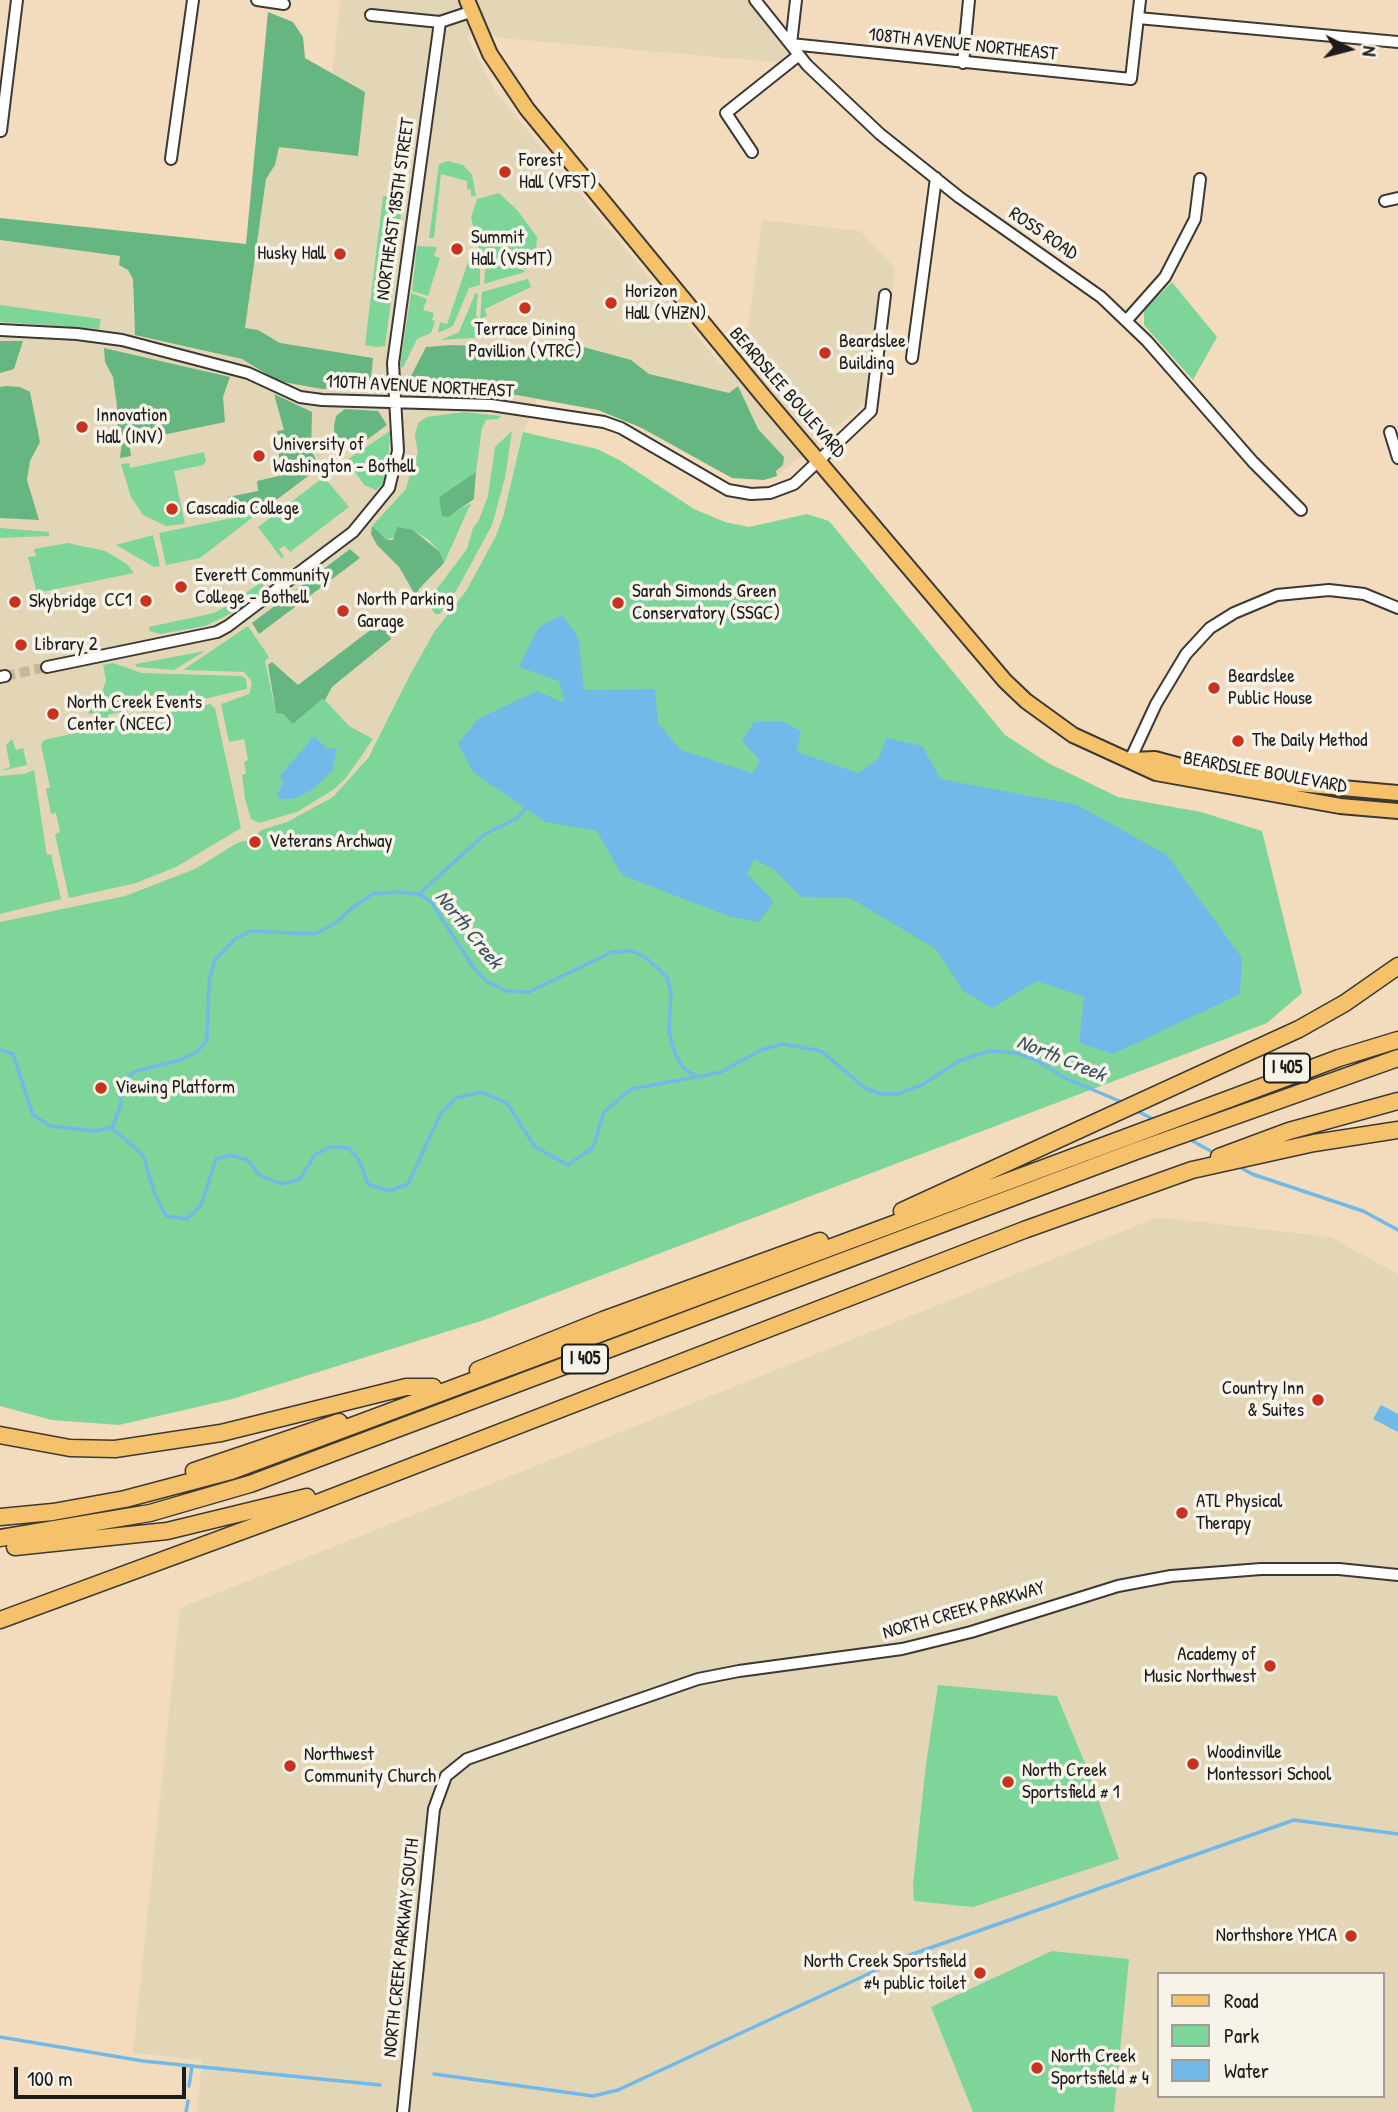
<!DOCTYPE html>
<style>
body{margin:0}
#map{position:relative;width:1398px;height:2112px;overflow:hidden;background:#f3dbbd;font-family:"Patrick Hand",sans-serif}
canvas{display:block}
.legend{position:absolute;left:1157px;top:1972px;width:228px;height:126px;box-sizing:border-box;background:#f7f3e8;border:2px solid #9f9d96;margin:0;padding:9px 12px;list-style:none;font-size:21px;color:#1c1c1c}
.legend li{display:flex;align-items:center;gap:14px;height:35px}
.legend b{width:35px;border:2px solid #9f9d96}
.north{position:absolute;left:1314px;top:14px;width:70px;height:70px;-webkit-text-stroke:5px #f7f3e8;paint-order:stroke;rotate:96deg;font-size:19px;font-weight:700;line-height:28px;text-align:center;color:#1c1c1c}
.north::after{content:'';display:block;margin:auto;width:24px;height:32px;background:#1c1c1c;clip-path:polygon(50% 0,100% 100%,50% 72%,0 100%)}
.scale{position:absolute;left:14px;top:2067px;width:172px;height:32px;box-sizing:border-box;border:4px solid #1c1c1c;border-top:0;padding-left:9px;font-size:21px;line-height:24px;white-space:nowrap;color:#1c1c1c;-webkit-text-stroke:5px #f7f3e8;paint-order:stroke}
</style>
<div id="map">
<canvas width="1398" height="2112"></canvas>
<ul class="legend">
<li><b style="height:9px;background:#f5c16b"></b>Road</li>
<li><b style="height:19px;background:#7ed59a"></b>Park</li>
<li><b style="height:19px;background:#70b9e9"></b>Water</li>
</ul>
<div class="north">N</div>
<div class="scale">100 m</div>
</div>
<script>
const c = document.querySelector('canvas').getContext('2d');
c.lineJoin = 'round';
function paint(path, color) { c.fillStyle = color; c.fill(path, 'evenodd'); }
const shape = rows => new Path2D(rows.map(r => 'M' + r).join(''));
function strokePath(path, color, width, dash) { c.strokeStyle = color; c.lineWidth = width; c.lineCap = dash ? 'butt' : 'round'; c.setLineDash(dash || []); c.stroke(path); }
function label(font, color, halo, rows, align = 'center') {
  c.font = font + ' "Patrick Hand",sans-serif'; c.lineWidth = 7; c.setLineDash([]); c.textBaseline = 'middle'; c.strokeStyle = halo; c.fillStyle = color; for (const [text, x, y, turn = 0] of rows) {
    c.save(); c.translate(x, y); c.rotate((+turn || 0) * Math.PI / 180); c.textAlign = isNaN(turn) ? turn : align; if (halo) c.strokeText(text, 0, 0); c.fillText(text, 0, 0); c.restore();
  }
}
paint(shape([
 [340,0,755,0,807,65,501,38,476,27,467,37,495,91,721,365,746,343,762,220,860,231,895,268,879,406,864,404,777,476,746,480,712,468,619,417,598,410,536,399,534,410,523,432,503,517,495,538,466,591,434,632,410,675,384,729,352,780,333,798,287,822,262,847,254,850,237,843,195,869,125,896,0,922,0,240,120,256,119,265,128,270,133,279,134,331,245,328,266,179,275,165,279,146,327,124],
 [1158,1217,1330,1237,1398,1274,1398,2112,197,2112,202,2060,133,2053,180,1608],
 [1158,1974,1382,1974,1382,2096,1158,2096]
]), '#e3d6b7');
paint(shape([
 [448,161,463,165,472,175,476,196,471,196,471,190,467,189,467,181,441,174,434,238,429,238,439,164],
 [402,188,400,234,385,346,377,347,365,345,383,196,400,198],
 [499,193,518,211,537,237,536,250,528,269,500,265,481,258,471,217,477,199],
 [417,246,437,247,434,256,440,258,428,296,412,291],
 [470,256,480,259,480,285,469,288,453,326,438,333,440,322,447,324],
 [486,261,524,270,525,272,484,284],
 [528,279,531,287,485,309,487,316,480,319,482,292],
 [1172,282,1217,337,1193,380,1144,325,1144,310],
 [411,293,427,299,423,310,434,313,432,320,435,321,431,333,417,339,403,368,400,366],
 [478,293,476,315,487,337,441,340,459,332,475,294],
 [0,305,101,319,99,329,0,322],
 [464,412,501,416,498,419,486,420,482,428,476,472,439,497,448,516,471,503,444,563,440,552,429,540,413,530,387,540,372,526,406,489,413,461,418,454,415,435,418,423,427,417],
 [390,431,388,465,383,484,376,490,364,485,347,460],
 [512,431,505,478,492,525,459,586,440,614,435,614,427,602,467,549,473,528,478,522,488,496,495,447],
 [523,432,597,449,621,461,694,509,725,522,749,527,807,514,829,521,1005,735,1048,763,1118,797,1201,812,1262,831,1302,993,1267,1023,484,1320,232,1399,119,1425,52,1420,0,1406,0,922,125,896,195,869,237,843,249,840,251,845,258,847,262,840,256,836,261,830,287,822,333,797,368,758,410,675,434,632,466,591,495,538,503,517],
 [204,452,206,461,203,465,174,471,185,524,166,526,143,515,131,497,121,464,129,463,130,468],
 [324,477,349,507,290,552,285,546,279,549,284,557,282,559,258,527],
 [251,514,252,518,200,558,166,565,159,533],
 [0,528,49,532,49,536,0,538],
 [153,535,160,566,154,567,116,545],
 [68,543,105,551,127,564,134,573,37,593,28,557,36,556,34,549],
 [266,579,260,594,240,609,234,601],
 [232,603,238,610,205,626,160,634,150,631,149,627,214,613],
 [248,626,269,657,265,661,276,713,283,714,293,724,323,698,349,726,373,739,346,778,333,790,297,812,259,823,251,819,245,799,242,775,246,774,244,762,248,760,244,739,229,742,221,704,249,694,252,682,244,672,183,670],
 [205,651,174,670,136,667,136,664],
 [113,663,142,673,242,676,246,679,247,689,143,713,141,707,108,715,109,720,90,725,89,720,98,718,97,713,89,714,86,699,95,697,103,690,106,680,103,665],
 [210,704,215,708,241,828,176,867,136,883,69,898,55,834,60,832,56,813,51,814,46,789,50,787,41,745,44,740],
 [12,739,16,750,23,748,27,765,0,771,10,767,6,745],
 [34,770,46,850,47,855,51,854,61,899,0,914,0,776,24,774],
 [938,1685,1057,1696,1087,1768,1119,1859,973,1907,914,1901,913,1884,926,1764],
 [1052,1951,1129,1959,1114,2112,973,2112,931,2007]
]), '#7ed59a');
paint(shape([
 [268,12,293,22,303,37,305,58,365,92,358,156,279,147,275,165,266,179,245,328,258,330,280,343,373,358,370,389,322,389,278,381,242,359,135,335,133,279,128,270,119,265,120,256,0,240,0,218,246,244],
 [0,341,23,341,14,369,0,373],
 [453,345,525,348,528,352,576,345,631,360,649,374,729,393,738,386,758,429,784,457,783,465,776,471,777,476,764,480,732,478,642,428,598,410,517,395,462,389,411,389,411,376,426,347],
 [104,348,230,377,223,397,225,422,129,442,131,456,120,458,123,435,116,422,117,406,113,377,105,362],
 [6,386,20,387,30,392,40,442,30,461,27,480,39,520,0,518,0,387],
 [274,394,312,412,311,450,320,467,267,507,230,515,228,497,258,491,257,481,283,475,277,446,280,445,277,431,284,430],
 [345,409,378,411,387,425,364,442,360,440,339,452,335,447,334,426,336,416],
 [476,472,474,499,448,517,442,516,439,497],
 [372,526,387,540,393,540,397,527,413,530,440,552,444,563,419,589,416,596,399,567,377,545,371,534],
 [350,549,360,558,259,634,252,623],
 [377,625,389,633,391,639,332,687,325,700,322,699,293,724,283,714,276,713,268,665,272,662,298,685]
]), '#66b682');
paint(shape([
 [562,615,578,637,584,690,655,689,658,724,681,750,752,773,760,761,742,740,754,722,784,722,801,731,797,752,858,773,879,758,886,738,922,746,941,779,1077,805,1167,855,1242,958,1240,994,1113,1054,1079,1043,1084,997,1037,981,992,1008,963,991,936,949,850,898,802,897,773,869,754,859,747,874,774,901,759,922,728,916,622,875,597,831,546,822,474,773,458,744,478,719,537,691,565,703,559,681,519,667,539,627],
 [314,736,327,749,337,748,332,771,312,790,293,799,280,799,277,795,283,783,280,776],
 [1381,1405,1398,1414,1398,1432,1373,1419]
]), '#70b9e9');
strokePath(shape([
 [419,894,485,834,516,819,526,808],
 [0,1050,13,1054,33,1115,50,1126,94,1131,112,1128,120,1107,122,1085,134,1072,183,1059,197,1052,207,1040,209,981,215,960,235,939,251,931,315,934,337,922,353,907,373,894,399,892,419,894,431,902,473,967,487,982,507,991,529,992,612,952,632,951,645,957,667,977,671,993,669,1031,675,1053,683,1068,698,1077,721,1072,761,1050,783,1044,821,1051,865,1088,881,1094,897,1094,922,1085,959,1061,989,1051,1016,1053,1036,1060,1065,1078,1124,1103],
 [1137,1111,1155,1120],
 [112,1128,143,1155,155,1195,166,1216,187,1219,201,1205,216,1159,230,1155,248,1160,259,1175,281,1184,300,1179,315,1155,329,1147,348,1148,359,1160,368,1184,389,1191,408,1184,441,1113,456,1098,481,1092,507,1103,535,1147,568,1165,593,1148,604,1112,631,1089,696,1077],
 [1189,1139,1216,1154],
 [1238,1166,1252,1174,1363,1211,1398,1230],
 [0,2037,143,2061,380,2085],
 [434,2074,593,2096,618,2090,907,1956,1294,1820,1398,1834],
 [189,2086,192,2066],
 [186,2112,188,2101]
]), '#70b9e9', 3.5);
strokePath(shape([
 [5,676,47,667]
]), '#c8b59d', 10, [10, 5]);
const minor = shape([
 [257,0,284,4],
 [755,0,807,65,880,134,959,197,1101,297,1147,341,1253,462,1301,510],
 [796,0,791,44,1131,79,1140,0],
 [371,15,440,22,470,12],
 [1138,18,1398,42],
 [963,63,969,0],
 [1,131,17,0],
 [752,152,726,113,799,55],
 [171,159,193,0],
 [1385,201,1398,198],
 [1126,321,1165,277,1195,219,1200,179],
 [0,330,77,334,122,340,248,373,300,397,322,400,491,405,604,422,621,428,728,490,751,494,770,493,794,484,871,411,885,295],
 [912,358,936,178],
 [1390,432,1398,458],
 [47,667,217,632,228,626,353,532,389,488,398,451,393,363,440,22],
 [0,677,5,676],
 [1130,760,1156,704,1186,654,1210,628,1234,613,1277,595,1329,590,1364,594,1398,608],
 [403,2112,434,1809,446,1776,467,1759,698,1679,739,1671,902,1649,971,1632,1118,1586,1171,1576,1261,1569,1339,1569,1398,1575]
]);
const major = shape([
 [467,0,490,54,527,109,764,397,1005,681,1026,701,1073,735,1156,773,1340,806,1398,811],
 [1131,760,1155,759,1196,770,1298,784,1398,793]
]);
const highway = shape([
 [1219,1157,1289,1131,1398,1101],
 [902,1211,1299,1029,1345,1003,1398,966],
 [478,1370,603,1320,820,1241],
 [0,1435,70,1448,115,1449,221,1433,406,1387,433,1387],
 [194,1471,339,1422],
 [0,1517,53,1512,125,1499,231,1471,1339,1058,1398,1040],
 [0,1538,150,1513,250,1484,1136,1151,1398,1058],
 [15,1547,167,1531,307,1497],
 [0,1620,299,1510,1024,1230,1192,1170,1314,1143,1398,1130]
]);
strokePath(minor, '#3c3934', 14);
strokePath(major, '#3c3934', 18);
strokePath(highway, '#3c3934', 19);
strokePath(minor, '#fff', 10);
strokePath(major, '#f5c16b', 14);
strokePath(highway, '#f5c16b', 16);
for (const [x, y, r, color] of [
 [505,172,7,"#c8321e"],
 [457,249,7,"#c8321e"],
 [340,254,7,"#c8321e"],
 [611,303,7,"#c8321e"],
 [525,308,7,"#c8321e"],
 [825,353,7,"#c8321e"],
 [82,427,7,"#c8321e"],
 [259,456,7,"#c8321e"],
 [172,509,7,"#c8321e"],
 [181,587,7,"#c8321e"],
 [146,601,7,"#c8321e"],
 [15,602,7,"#c8321e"],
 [618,603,7,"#c8321e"],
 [343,611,7,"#c8321e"],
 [21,645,7,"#c8321e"],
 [1214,688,7,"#c8321e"],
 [53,714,7,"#c8321e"],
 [1238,741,7,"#c8321e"],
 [255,842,7,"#c8321e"],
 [101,1088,7,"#c8321e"],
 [1318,1400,7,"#c8321e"],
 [1182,1513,7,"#c8321e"],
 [1270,1666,7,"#c8321e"],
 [1193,1764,7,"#c8321e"],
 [290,1766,7,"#c8321e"],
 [1008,1782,7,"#c8321e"],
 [1351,1936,7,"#c8321e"],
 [980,1973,7,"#c8321e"],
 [1037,2068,7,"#c8321e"]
]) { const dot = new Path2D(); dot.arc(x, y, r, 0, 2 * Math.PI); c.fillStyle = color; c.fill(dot); strokePath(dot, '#f7f3e8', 2.5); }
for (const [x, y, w] of [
 [1287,1068,46],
 [585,1359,46]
]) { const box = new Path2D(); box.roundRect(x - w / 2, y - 14.5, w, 29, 5); c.fillStyle = '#f7f3e8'; c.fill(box); strokePath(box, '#1c1c1c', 2); }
label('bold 18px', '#1c1c1c', null, [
 ["I 405",1287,1068],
 ["I 405",585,1359]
]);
label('19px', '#1c1c1c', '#f7f3e8', [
 ["108TH AVENUE NORTHEAST",963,45,6],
 ["NORTHEAST 185TH STREET",396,209,-82],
 ["ROSS ROAD",1043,234,34],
 ["110TH AVENUE NORTHEAST",420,387,3],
 ["BEARDSLEE BOULEVARD",787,393,49],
 ["BEARDSLEE BOULEVARD",1265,773,10],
 ["NORTH CREEK PARKWAY",964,1611,-16],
 ["NORTH CREEK PARKWAY SOUTH",402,1948,-84]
]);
label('19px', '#1c1c1c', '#f7f3e8', [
 ["Forest",519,161],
 ["Hall (VFST)",519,183],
 ["Summit",471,238],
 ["Hall (VSMT)",471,260],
 ["Husky Hall",326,254,"right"],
 ["Horizon",625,292],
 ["Hall (VHZN)",625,314],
 ["Terrace Dining",525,330,"center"],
 ["Pavillion (VTRC)",525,352,"center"],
 ["Beardslee",839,342],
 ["Building",839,364],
 ["Innovation",96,416],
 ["Hall (INV)",96,438],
 ["University of",273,445],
 ["Washington - Bothell",273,467],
 ["Cascadia College",186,509],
 ["Everett Community",195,576],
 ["College - Bothell",195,598],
 ["Sarah Simonds Green",632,592],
 ["Conservatory (SSGC)",632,614],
 ["North Parking",357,600],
 ["Garage",357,622],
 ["CC1",132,601,"right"],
 ["Skybridge",29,602],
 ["Library 2",35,645],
 ["Beardslee",1228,677],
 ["Public House",1228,699],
 ["North Creek Events",67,703],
 ["Center (NCEC)",67,725],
 ["The Daily Method",1252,741],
 ["Veterans Archway",269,842],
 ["Viewing Platform",115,1088],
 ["Country Inn",1304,1389,"right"],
 ["& Suites",1304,1411,"right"],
 ["ATL Physical",1196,1502],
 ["Therapy",1196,1524],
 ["Academy of",1256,1655,"right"],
 ["Music Northwest",1256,1677,"right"],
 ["Woodinville",1207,1753],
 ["Montessori School",1207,1775],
 ["Northwest",304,1755],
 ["Community Church",304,1777],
 ["North Creek",1022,1771],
 ["Sportsfield # 1",1022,1793],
 ["Northshore YMCA",1337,1936,"right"],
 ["North Creek Sportsfield",966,1962,"right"],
 ["#4 public toilet",966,1984,"right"],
 ["North Creek",1051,2057],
 ["Sportsfield # 4",1051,2079]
], 'left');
label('italic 21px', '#395364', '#f7f3e8', [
 ["North Creek",468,930,51],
 ["North Creek",1061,1059,22]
]);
</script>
